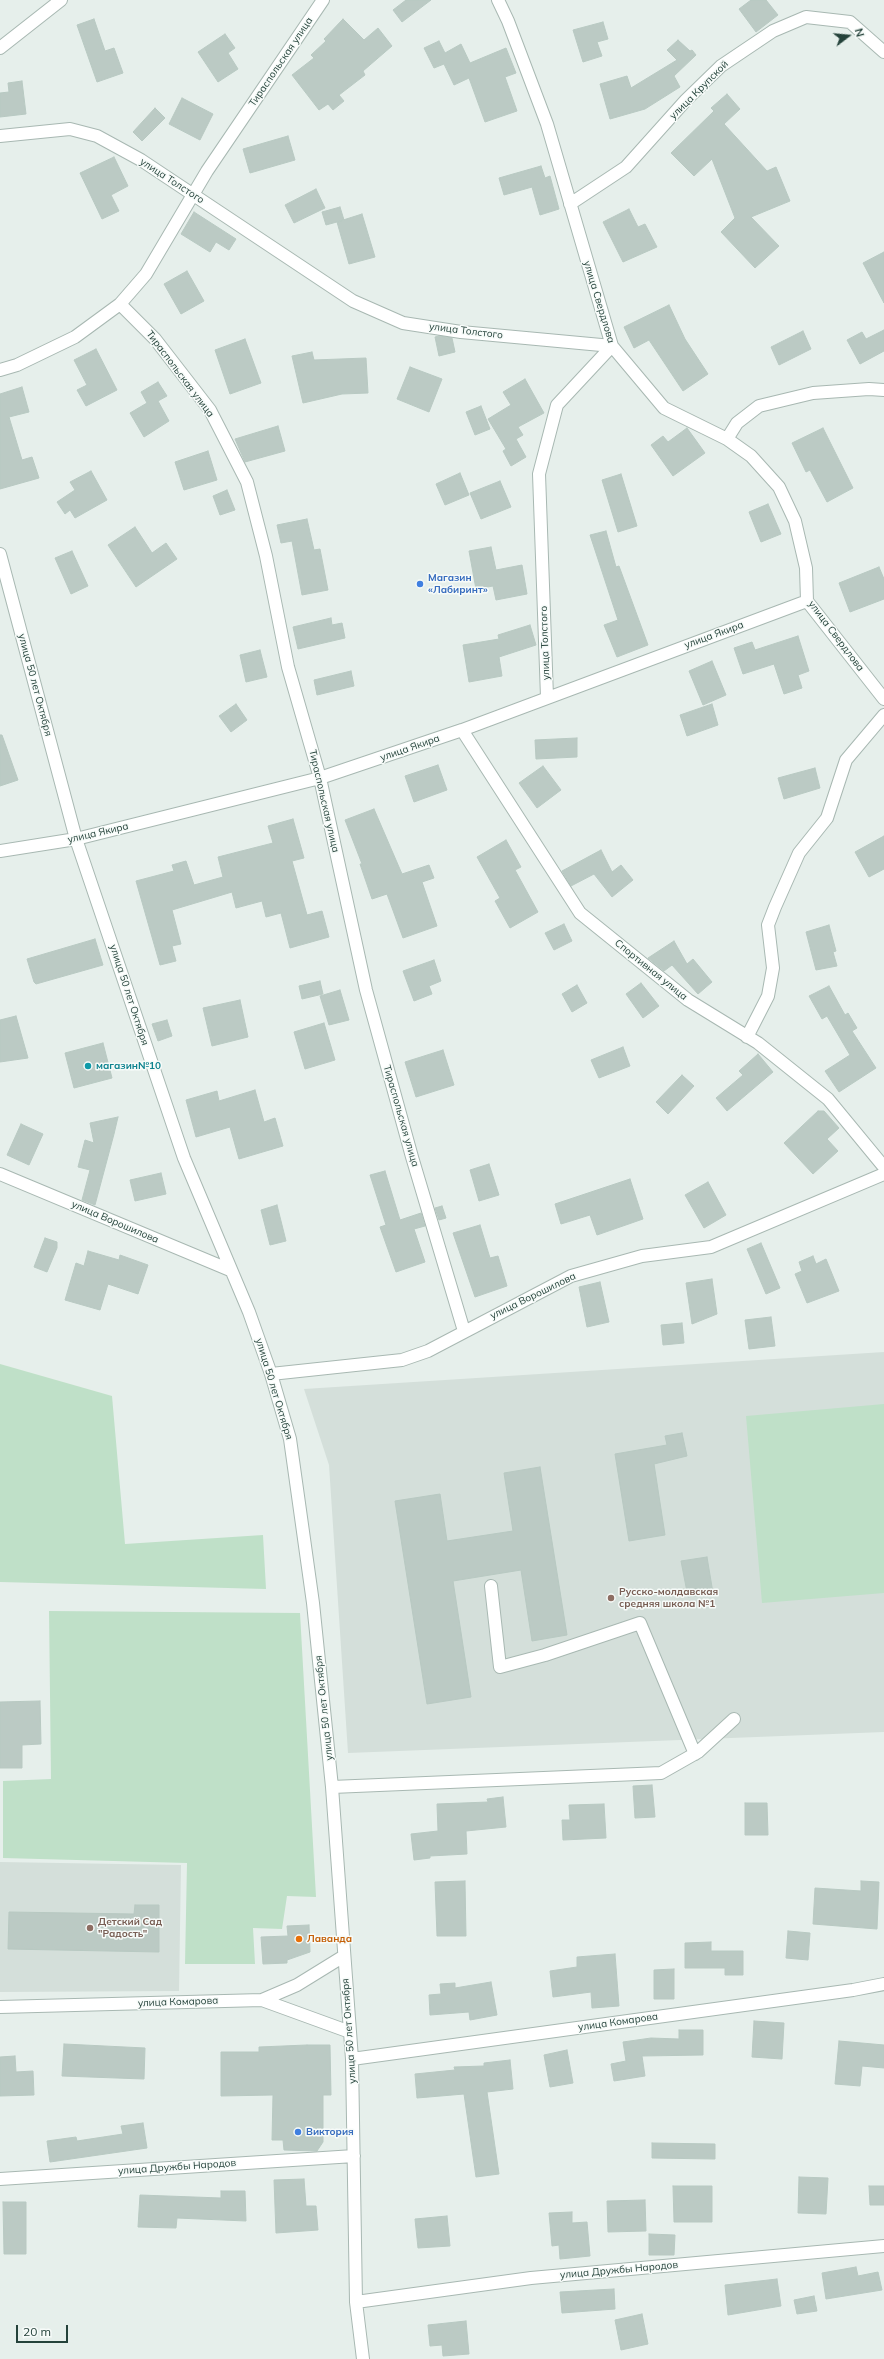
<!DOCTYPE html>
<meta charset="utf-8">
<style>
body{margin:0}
#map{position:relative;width:884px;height:2359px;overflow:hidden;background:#e6efeb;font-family:Mulish,sans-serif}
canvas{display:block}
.north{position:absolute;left:828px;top:16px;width:40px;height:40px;-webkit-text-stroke:3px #f7fbf9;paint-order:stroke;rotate:74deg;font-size:11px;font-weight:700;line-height:16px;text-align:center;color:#24423a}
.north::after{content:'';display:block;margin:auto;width:14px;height:18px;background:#24423a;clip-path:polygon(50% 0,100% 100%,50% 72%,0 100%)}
.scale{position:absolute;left:16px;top:2325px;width:52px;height:18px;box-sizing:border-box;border:2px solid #24423a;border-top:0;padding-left:5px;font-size:12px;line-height:14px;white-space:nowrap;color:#24423a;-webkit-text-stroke:3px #f7fbf9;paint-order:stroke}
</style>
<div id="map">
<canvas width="884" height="2359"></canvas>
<div class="north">N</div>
<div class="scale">20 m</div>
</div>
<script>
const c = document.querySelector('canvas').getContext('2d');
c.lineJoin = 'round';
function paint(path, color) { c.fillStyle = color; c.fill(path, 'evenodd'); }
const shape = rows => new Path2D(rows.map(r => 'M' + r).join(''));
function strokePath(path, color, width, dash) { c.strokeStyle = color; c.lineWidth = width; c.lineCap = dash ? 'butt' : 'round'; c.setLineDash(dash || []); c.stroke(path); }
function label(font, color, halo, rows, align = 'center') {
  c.font = font + ' Mulish,sans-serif'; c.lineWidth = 3; c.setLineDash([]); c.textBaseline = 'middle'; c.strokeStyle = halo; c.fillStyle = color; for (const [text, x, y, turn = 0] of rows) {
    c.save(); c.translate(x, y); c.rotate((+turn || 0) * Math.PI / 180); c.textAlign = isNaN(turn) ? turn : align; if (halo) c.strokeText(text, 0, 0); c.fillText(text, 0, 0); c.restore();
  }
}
paint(shape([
 [884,1352,884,1732,348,1753,329,1465,304,1389],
 [0,1862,181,1865,179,1991,0,1992]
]), '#d4dfda');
paint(shape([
 [0,1364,112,1396,125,1544,263,1535,266,1589,0,1582],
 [884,1404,884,1593,762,1603,746,1416],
 [49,1611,300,1613,316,1897,287,1896,282,1929,253,1928,255,1964,185,1964,187,1863,3,1858,3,1781,51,1779]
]), '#bfe0c8');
const building = shape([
 [406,0,431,0,402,22,393,10,406,0],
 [751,0,766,0,778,15,756,32,739,9,751,0],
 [94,19,105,51,114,48,123,73,97,82,77,25,94,19],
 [343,19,364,40,378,28,392,46,363,71,365,75,339,95,344,101,333,110,328,104,319,110,292,75,314,58,311,55,326,41,324,39,343,19],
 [603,22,608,39,597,42,602,56,583,62,573,30,603,22],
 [225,34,235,48,228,53,238,69,218,82,198,52,225,34],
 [678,40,690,51,692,50,696,55,674,76,680,87,645,109,610,119,600,84,627,76,631,88,677,60,667,50,678,40],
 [439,41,445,53,461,44,470,63,506,48,516,73,505,77,517,111,485,122,469,78,454,85,444,64,434,68,424,48,439,41],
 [22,81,26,114,0,117,0,93,9,92,8,83,22,81],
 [727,94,740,109,724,124,767,171,776,167,790,201,751,217,779,246,755,268,721,232,735,218,712,159,694,176,671,153,714,111,711,108,727,94],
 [182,98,213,114,200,140,169,124,182,98],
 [155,108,165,118,142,141,133,132,155,108],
 [288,136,295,160,250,173,243,149,288,136],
 [114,157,128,186,111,195,119,211,102,219,80,173,114,157],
 [541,166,545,178,550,176,559,209,540,215,532,187,504,195,499,178,541,166],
 [316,189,325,208,294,223,285,205,316,189],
 [340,207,344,220,326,225,322,212,340,207],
 [629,209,638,227,645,224,657,247,623,262,603,222,629,209],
 [194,212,236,239,229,250,216,242,210,252,181,234,194,212],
 [362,214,375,257,349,264,337,222,362,214],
 [884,252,884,303,863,263,884,252],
 [187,271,204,301,181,314,164,284,187,271],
 [669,305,685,339,708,374,683,391,649,340,634,348,624,327,669,305],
 [884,330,884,351,860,364,847,340,862,332,866,339,884,330],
 [803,331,811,349,779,365,771,347,803,331],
 [439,336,452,338,455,352,439,356,435,337,439,336],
 [245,339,261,383,230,394,215,350,245,339],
 [96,349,117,390,86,406,77,390,87,385,74,360,96,349],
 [312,352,314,360,366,358,368,393,342,394,303,403,292,356,312,352],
 [410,367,442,379,429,412,397,399,410,367],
 [525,379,544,413,518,427,523,435,516,439,526,457,511,466,503,451,506,449,488,419,511,405,503,392,525,379],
 [158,382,167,396,158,401,169,421,144,437,130,413,147,403,141,392,158,382],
 [22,387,29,412,9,417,22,460,32,457,39,478,0,489,0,394,22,387],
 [481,406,490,429,475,435,466,412,481,406],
 [278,426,285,451,245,462,235,439,278,426],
 [687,428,705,453,673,476,651,445,663,436,668,442,687,428],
 [823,428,853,488,827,502,810,470,806,472,792,443,823,428],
 [208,451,217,480,184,490,175,462,208,451],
 [91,471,107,500,75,518,70,510,65,514,57,502,75,490,70,482,91,471],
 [460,473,469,495,445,505,436,484,460,473],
 [621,474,637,526,618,532,602,480,621,474],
 [500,481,511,507,481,519,470,493,500,481],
 [227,490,235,510,220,515,213,496,227,490],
 [768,504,781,534,761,542,749,512,768,504],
 [307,519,314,550,320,549,328,590,302,595,292,541,281,543,277,525,307,519],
 [135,527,152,553,166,543,177,559,136,587,108,545,135,527],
 [606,531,616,567,619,566,648,645,617,657,604,625,618,620,590,535,606,531],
 [491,547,496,570,522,565,527,594,496,600,493,586,476,589,469,551,491,547],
 [72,551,88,586,71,594,55,558,72,551],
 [879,567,884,579,884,599,850,612,839,583,879,567],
 [331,618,332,625,342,623,345,638,298,649,293,627,331,618],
 [530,625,536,645,499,657,502,676,469,682,463,645,499,639,498,635,530,625],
 [798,636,809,671,798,675,802,688,784,694,774,664,743,674,734,648,752,642,755,650,798,636],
 [260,650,267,677,246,682,240,655,260,650],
 [712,661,726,695,703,705,689,671,712,661],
 [351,671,354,686,317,695,314,680,351,671],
 [236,704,247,720,231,732,219,716,236,704],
 [712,704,718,725,687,736,680,715,712,704],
 [0,735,2,735,18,780,0,786,0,735],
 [577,738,577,757,536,759,535,740,577,738],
 [438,765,447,790,414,802,405,776,438,765],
 [543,766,561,790,537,808,519,783,543,766],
 [815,768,820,788,784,799,778,778,815,768],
 [374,809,402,874,429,865,434,878,422,882,437,926,403,938,387,894,372,899,360,864,362,864,345,820,374,809],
 [293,819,304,858,292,861,307,915,322,911,329,937,290,948,281,913,266,917,262,901,236,908,232,892,172,910,181,944,172,946,176,961,160,965,136,881,174,871,172,865,186,861,194,885,223,877,218,857,273,843,268,826,293,819],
 [884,836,884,869,869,877,855,852,884,836],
 [506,840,521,867,515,870,538,912,510,928,495,901,500,898,477,857,506,840],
 [601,850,612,872,621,865,633,880,612,897,594,874,571,886,562,871,601,850],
 [564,924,572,941,554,950,545,933,564,924],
 [829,925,836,951,833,952,837,966,816,970,806,932,829,925],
 [95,939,103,965,36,984,34,982,27,959,95,939],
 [674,941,687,964,693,959,712,982,698,994,672,965,664,971,648,958,674,941],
 [434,960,441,981,429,986,432,994,414,1001,403,971,434,960],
 [320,981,323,994,302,999,299,986,320,981],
 [641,983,659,1006,643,1018,626,994,641,983],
 [577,985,587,1003,572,1012,562,994,577,985],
 [829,986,845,1015,848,1013,857,1028,852,1031,876,1068,839,1092,825,1071,850,1055,827,1016,822,1019,809,996,829,986],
 [340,990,349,1020,329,1025,320,996,340,990],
 [240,1000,248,1037,212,1046,203,1008,240,1000],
 [16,1016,28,1058,0,1062,0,1020,16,1016],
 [167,1020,172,1036,158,1041,152,1024,167,1020],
 [324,1023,335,1060,305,1069,294,1032,324,1023],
 [103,1043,112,1078,74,1088,65,1053,103,1043],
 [623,1047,630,1066,599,1078,591,1060,623,1047],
 [443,1050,454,1085,416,1097,405,1062,443,1050],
 [758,1054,773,1072,727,1111,716,1098,743,1075,739,1071,758,1054],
 [682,1075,694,1086,668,1114,656,1102,682,1075],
 [255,1090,264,1122,275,1118,283,1146,239,1159,230,1127,196,1137,186,1100,217,1091,219,1101,255,1090],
 [818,1111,824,1111,839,1128,827,1139,838,1151,813,1174,784,1143,818,1111],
 [118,1117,114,1134,95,1205,82,1200,90,1170,78,1167,85,1140,94,1143,90,1123,118,1117],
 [21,1124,43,1134,29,1165,7,1155,21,1124],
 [489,1164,499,1195,479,1201,470,1170,489,1164],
 [385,1171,400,1220,421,1213,425,1226,414,1229,425,1262,396,1272,380,1227,386,1225,370,1175,385,1171],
 [161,1173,166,1194,135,1201,130,1180,161,1173],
 [630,1179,643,1219,597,1235,590,1215,561,1224,555,1204,630,1179],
 [708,1182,726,1215,704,1228,685,1195,708,1182],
 [277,1205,286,1241,270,1245,261,1210,277,1205],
 [442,1206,446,1218,439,1220,435,1208,442,1206],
 [480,1225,490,1258,498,1256,507,1286,475,1297,453,1233,480,1225],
 [45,1238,57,1242,57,1248,47,1272,34,1267,45,1238],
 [761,1243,780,1288,766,1294,747,1249,761,1243],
 [88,1251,119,1260,120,1255,148,1265,138,1294,108,1284,100,1310,65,1300,76,1263,84,1266,88,1251],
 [813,1256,816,1264,826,1259,839,1291,807,1303,795,1274,802,1271,799,1262,813,1256],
 [712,1279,717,1314,692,1324,686,1283,712,1279],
 [600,1282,609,1322,587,1327,579,1287,600,1282],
 [771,1317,775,1346,749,1349,745,1320,771,1317],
 [682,1323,684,1343,663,1345,661,1325,682,1323],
 [682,1433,687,1456,654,1464,665,1535,629,1541,615,1454,667,1445,665,1436,682,1433],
 [540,1467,567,1635,532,1641,521,1570,453,1581,471,1697,427,1704,395,1501,440,1494,447,1541,513,1531,504,1473,540,1467],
 [707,1557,713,1593,688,1597,681,1561,707,1557],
 [40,1701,41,1744,22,1745,22,1768,0,1768,0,1702,40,1701],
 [652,1785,655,1817,635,1818,633,1786,652,1785],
 [503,1797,506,1827,466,1831,467,1854,430,1856,430,1858,414,1860,411,1834,438,1831,437,1804,488,1802,487,1799,503,1797],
 [745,1803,767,1803,768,1835,745,1835,745,1803],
 [604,1804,606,1838,563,1840,562,1820,570,1820,569,1805,604,1804],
 [465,1881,466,1936,437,1936,435,1882,465,1881],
 [861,1881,879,1882,877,1929,813,1924,815,1888,861,1891,861,1881],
 [135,1905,159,1905,159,1952,8,1949,9,1912,134,1914,135,1905],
 [309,1925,310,1952,287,1960,287,1963,263,1964,261,1937,288,1936,287,1926,309,1925],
 [788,1931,810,1933,808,1960,786,1958,788,1931],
 [711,1942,711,1951,743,1951,743,1975,725,1975,725,1968,685,1968,685,1943,711,1942],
 [615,1954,619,2006,592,2008,591,1992,553,1997,550,1971,577,1967,577,1957,615,1954],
 [674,1969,674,1999,654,1999,654,1970,674,1969],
 [491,1982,497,2015,470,2020,469,2012,430,2015,429,1995,441,1994,440,1984,455,1983,455,1988,491,1982],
 [754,2021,784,2023,782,2059,752,2057,754,2021],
 [679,2030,703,2030,703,2055,642,2056,645,2076,614,2081,611,2064,626,2061,623,2042,651,2038,679,2039,679,2030],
 [839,2041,884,2045,884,2068,862,2066,860,2086,835,2084,839,2041],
 [64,2044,145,2048,144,2079,62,2076,64,2044],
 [307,2045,330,2045,331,2095,323,2095,323,2142,317,2151,284,2150,283,2140,272,2140,273,2095,221,2096,221,2052,259,2052,259,2047,307,2045],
 [567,2050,573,2083,550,2087,544,2055,567,2050],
 [15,2056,16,2072,33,2071,34,2095,0,2096,0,2057,15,2056],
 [510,2060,513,2089,487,2092,499,2174,476,2177,464,2094,417,2098,415,2074,455,2070,454,2067,484,2066,484,2063,510,2060],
 [143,2123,147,2148,50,2162,47,2141,76,2137,77,2141,123,2134,121,2126,143,2123],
 [652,2143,715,2144,715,2159,652,2158,652,2143],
 [799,2177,828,2178,826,2214,798,2213,799,2177],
 [304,2179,306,2206,316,2206,318,2230,276,2233,274,2180,304,2179],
 [673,2186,712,2186,712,2222,674,2222,673,2186],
 [869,2186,884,2186,884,2205,870,2205,869,2186],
 [221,2191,245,2191,246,2221,177,2218,176,2228,138,2227,140,2195,221,2198,221,2191],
 [645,2200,646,2231,608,2232,607,2201,645,2200],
 [3,2202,26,2202,26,2254,4,2254,3,2202],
 [572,2212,572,2223,587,2222,590,2256,560,2259,559,2245,552,2246,549,2213,572,2212],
 [447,2216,450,2246,418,2248,415,2219,447,2216],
 [649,2234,675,2235,674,2255,649,2255,649,2234],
 [856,2267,858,2276,878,2272,882,2290,826,2299,822,2273,856,2267],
 [777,2279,781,2306,728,2315,725,2285,777,2279],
 [614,2289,615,2309,562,2313,560,2292,614,2289],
 [814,2296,817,2311,797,2314,794,2300,814,2296],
 [642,2314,648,2344,621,2350,615,2320,642,2314],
 [466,2321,469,2354,443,2356,442,2345,430,2346,428,2325,466,2321]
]);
paint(building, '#bbcac4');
strokePath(building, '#b8c9c2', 1);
const minor = shape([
 [498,0,508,21,547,124,612,346,664,408,727,439,751,456,779,487,795,521,806,568,807,601,884,699],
 [0,136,70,129,97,136,141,160,353,301,403,323,461,332,612,346],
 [570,204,626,167,686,100,721,66,773,31,806,17,850,22,884,52],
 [120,304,155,339,210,410,247,482,266,556,288,667,320,778,366,990,412,1157,464,1331],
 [0,370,17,365,75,337,120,304,146,274,207,171,323,0],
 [727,439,737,423,759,406,813,393,869,389,884,390],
 [0,554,76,839,184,1158,249,1312,271,1374,290,1439,313,1603,332,1787,352,2059,356,2302,363,2359],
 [547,697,539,474,557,405,612,346],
 [462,730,580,913,688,1000,758,1043,828,1099,884,1167],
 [0,851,76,839,320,778,462,730,807,601],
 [747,1037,768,996,773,968,768,925,775,907,799,853,827,818,846,760,884,715],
 [0,1174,230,1270],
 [271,1374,402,1360,428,1351,571,1276,642,1256,711,1247,884,1174],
 [491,1586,500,1667,545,1655,640,1623,695,1754],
 [332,1787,661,1773,698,1752,734,1719],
 [262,2000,297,1985,344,1956],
 [0,2007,262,2000,350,2032],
 [352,2059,853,1990,884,1984],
 [0,2179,354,2156],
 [356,2302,531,2278,884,2246]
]);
const tertiary = shape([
 [0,48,61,0]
]);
strokePath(minor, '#a8b8b2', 14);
strokePath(tertiary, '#a8b8b2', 14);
strokePath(minor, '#fff', 12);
strokePath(tertiary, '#fff', 12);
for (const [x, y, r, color] of [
 [420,584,4,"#3f7fe0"],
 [88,1066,4,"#0f9aa8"],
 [611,1598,4,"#8d6e63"],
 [90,1928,4,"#8d6e63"],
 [299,1939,4,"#e8710a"],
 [298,2132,4,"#3f7fe0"]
]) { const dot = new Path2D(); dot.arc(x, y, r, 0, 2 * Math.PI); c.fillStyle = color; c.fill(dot); strokePath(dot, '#f7fbf9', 1.5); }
label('10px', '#24423a', '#f7fbf9', [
 ["Тираспольская улица",281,62,-56],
 ["улица Крупской",699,90,-45],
 ["улица Толстого",172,181,33],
 ["улица Свердлова",599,302,73],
 ["улица Толстого",466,331,7],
 ["Тираспольская улица",180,374,53],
 ["улица Якира",714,635,-20],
 ["улица Свердлова",836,636,53],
 ["улица Толстого",545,643,-92],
 ["улица 50 лет Октября",35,685,75],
 ["улица Якира",410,748,-19],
 ["Тираспольская улица",324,801,77],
 ["улица Якира",98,833,-13],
 ["Спортивная улица",651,970,39],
 ["улица 50 лет Октября",129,995,72],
 ["Тираспольская улица",401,1116,74],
 ["улица Ворошилова",115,1222,23],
 ["улица Ворошилова",533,1296,-26],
 ["улица 50 лет Октября",274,1389,73],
 ["улица 50 лет Октября",324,1708,-96],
 ["улица Комарова",178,2002,-2],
 ["улица Комарова",618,2022,-8],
 ["улица 50 лет Октября",349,2031,-94],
 ["улица Дружбы Народов",177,2167,-4],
 ["улица Дружбы Народов",619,2270,-5]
]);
label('bold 10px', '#366cbe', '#f7fbf9', [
 ["Магазин",428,578],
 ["«Лабиринт»",428,590],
 ["Виктория",306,2132]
], 'left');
label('bold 10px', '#0d838f', '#f7fbf9', [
 ["магазин№10",96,1066]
], 'left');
label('bold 10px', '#785e54', '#f7fbf9', [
 ["Русско-молдавская",619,1592],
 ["средняя школа №1",619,1604],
 ["Детский Сад",98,1922],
 ["\"Радость\"",98,1934]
], 'left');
label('bold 10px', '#c56008', '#f7fbf9', [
 ["Лаванда",307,1939]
], 'left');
</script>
